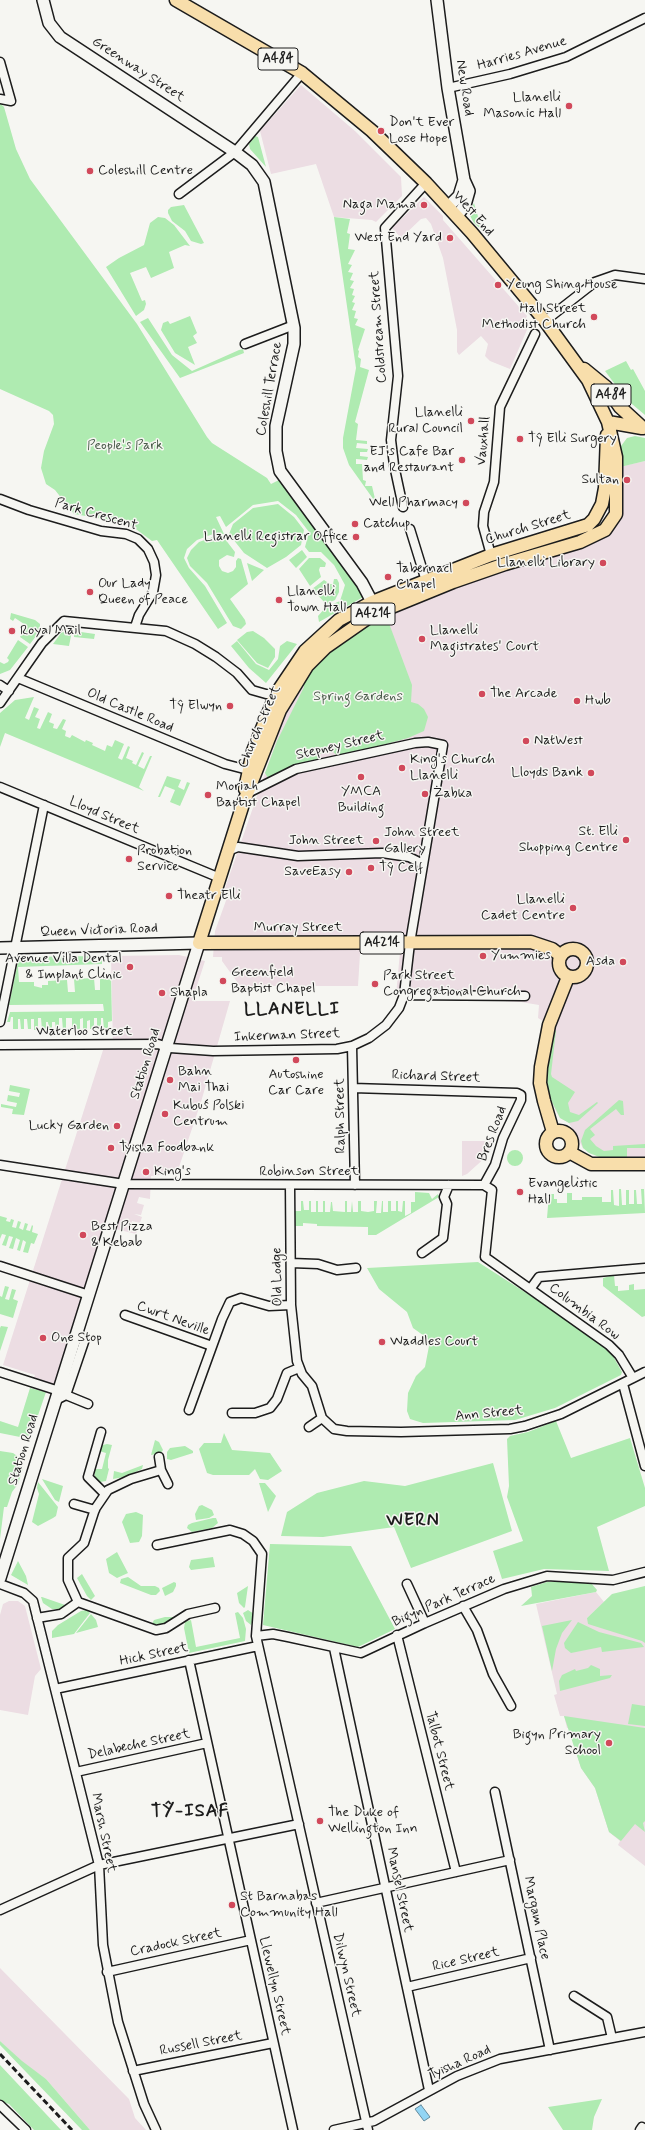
<!DOCTYPE html>
<meta charset="utf-8">
<style>
body{margin:0}
canvas{display:block;background:#f6f6f2}
</style>
<canvas width="645" height="2130"></canvas>
<script>
const c = document.querySelector('canvas').getContext('2d');
c.lineJoin = 'round';
function paint(path, color) { c.fillStyle = color; c.fill(path, 'evenodd'); }
const shape = rows => new Path2D(rows.map(r => 'M' + r).join(''));
function strokePath(path, color, width, dash) { c.strokeStyle = color; c.lineWidth = width; c.lineCap = dash ? 'butt' : 'round'; c.setLineDash(dash || []); c.stroke(path); }
function label(font, color, halo, rows, align = 'center') {
  c.font = font + ' Mynerve,sans-serif'; c.lineWidth = 3; c.setLineDash([]); c.textBaseline = 'middle'; c.strokeStyle = halo; c.fillStyle = color; for (const [text, x, y, turn = 0] of rows) {
    c.save(); c.translate(x, y); c.rotate((+turn || 0) * Math.PI / 180); c.textAlign = isNaN(turn) ? turn : align; if (halo) c.strokeText(text, 0, 0); c.fillText(text, 0, 0); c.restore();
  }
}
paint(shape([
 [301,85,355,131,401,177,402,196,376,222,372,220,334,217,316,164,271,174,260,131],
 [424,197,443,216,443,220,527,316,526,318,530,323,510,369,490,361,485,356,488,344,481,336,459,355,457,352,457,330,443,258,431,224,426,218,421,219,401,238,392,228],
 [645,461,645,1157,602,1158,583,1148,569,1123,560,1118,557,1113,547,1092,552,1030,541,1028,543,1021,538,1018,539,1005,521,1002,396,995,400,952,360,954,358,986,248,986,243,990,222,961,222,957,213,957,215,931,228,895,223,894,291,698,310,668,372,621,450,588,614,524,619,467],
 [179,955,205,961,192,1001,230,1001,201,1102,177,1173,151,1176,150,1199,139,1197,137,1203,144,1205,141,1215,134,1214,142,1217,140,1223,132,1221,131,1226,138,1228,136,1234,116,1229,83,1323,63,1398,30,1388,35,1375,3,1365,104,1047,113,1046,111,956],
 [462,1141,495,1141,487,1156,467,1174,462,1176],
 [596,1592,604,1602,587,1618,645,1632,645,1866,618,1845,620,1841,609,1832,595,1788,581,1768,569,1728,567,1728,564,1716,560,1716,554,1695,557,1694,536,1604],
 [9,1601,18,1601,25,1606,41,1669,35,1676,28,1715,0,1710,0,1615,3,1604],
 [0,1968,129,2099,135,2118,146,2130,90,2130,46,2079,22,2062,0,2041]
]), '#ecdde3');
paint(shape([
 [0,103,4,107,16,149,30,179,137,324,207,437,212,443,267,478,271,484,279,480,365,596,319,622,318,616,326,607,340,601,345,585,334,565,321,552,309,552,305,547,309,532,296,515,278,501,253,505,226,527,220,516,216,517,224,534,213,534,197,540,187,549,184,558,189,568,205,586,227,623,218,629,157,540,152,541,133,527,121,522,74,514,55,490,46,484,41,468,44,451,54,424,53,415,49,411,0,389],
 [255,136,258,137,266,167,250,149,249,144],
 [474,203,482,230,474,223,469,214],
 [184,205,204,243,201,244,191,241,185,231,172,221,168,213,168,210,171,207],
 [158,217,165,218,174,225,190,246,185,245,169,252,174,268,151,278,146,267,130,273,142,301,145,300,146,304,144,310,136,316,106,267,119,258,144,245,150,223],
 [334,217,350,219,347,233,350,234,348,249,355,250,348,264,352,265,348,272,353,273,350,280,354,281,350,288,354,289,352,295,355,296,352,302,355,303,352,310,356,311,354,318,358,319,355,325,365,329,358,350,359,351,358,357,361,359,360,367,369,370,355,422,358,424,356,440,367,441,367,444,357,443,356,448,368,449,367,452,360,452,360,456,368,457,367,460,356,459,356,464,362,464,363,480,366,481,365,486,372,486,376,503,349,465,343,448,343,438,356,368],
 [190,316,197,333,193,336,197,343,188,347,195,365,175,353,161,330,163,323,168,321,170,324],
 [148,318,172,355,192,371,239,350,243,349,244,353,180,378,140,322],
 [626,361,631,370,633,369,645,391,645,415,626,399,605,371],
 [635,436,645,438,645,461,616,468,618,450,627,438],
 [278,504,294,517,304,530,301,545,286,557,267,568,244,553,229,534,233,524,253,508],
 [213,537,225,539,235,552,234,557,227,555,219,560,219,566,222,571,228,573,233,571,236,567,236,561,238,558,241,559,248,584,230,599,245,620,246,624,241,629,233,626,207,583,190,566,187,558,191,550,199,542],
 [302,550,307,557,296,568,289,560],
 [309,558,320,558,326,563,325,567,320,567,319,570,321,577,310,586,299,569],
 [247,563,264,570,252,581],
 [334,579,337,579,339,583,339,592,335,600,326,604,312,589,324,580,330,584,333,584],
 [11,613,35,620,40,624,40,631,30,644,20,637,27,626,15,618,13,621,10,619],
 [387,618,412,685,411,702,418,704,424,709,428,717,424,731,408,738,339,757,331,750,325,750,319,755,318,763,268,778,265,773,277,741,304,687,302,682,311,669,329,650,372,623],
 [66,631,72,631,69,646,53,644,61,633],
 [74,631,95,634,94,639,74,637],
 [253,631,264,638,275,649,275,657,268,668,257,663,237,640,247,632],
 [18,640,28,647,10,670,0,674,0,662,4,664,8,662,9,660,7,658],
 [237,641,256,664,269,670,278,659,280,646,287,641,297,644,266,683,249,668,231,646],
 [34,697,25,718,29,720,34,707,39,709,35,717,40,719,37,728,40,729,48,712,52,714,49,722,54,724,53,728,57,729,63,719,66,720,62,729,66,731,65,736,70,738,72,735,85,742,86,740,93,743,92,745,105,751,107,745,112,747,115,740,124,744,118,758,122,760,128,746,130,747,126,758,133,761,132,763,136,765,142,752,144,753,138,766,144,769,150,756,152,756,139,787,144,791,5,733,0,747,0,713,15,700],
 [167,776,181,780,178,787,184,790,187,782,190,783,180,806,170,802,175,790,165,786,160,797,158,797],
 [102,956,102,964,18,967,19,982,34,982,34,986,42,988,42,985,48,985,48,981,67,980,68,992,75,992,74,979,94,978,95,990,100,990,100,979,103,979,103,976,111,976,112,1021,108,1022,108,1030,104,1030,103,1018,101,1018,101,1029,97,1030,97,1018,94,1018,94,1029,90,1029,90,1020,87,1021,87,1029,83,1029,83,1018,80,1019,80,1029,72,1029,72,1018,66,1018,66,1029,63,1030,62,1018,59,1018,59,1030,56,1030,55,1022,52,1022,52,1030,49,1030,48,1022,46,1022,46,1030,42,1030,41,1018,38,1018,38,1030,34,1030,34,1019,31,1019,31,1029,28,1029,27,1019,24,1019,24,1029,21,1029,20,1019,18,1019,18,1029,13,1029,13,1017,11,1017,10,1022,7,1022,10,1012,104,1011,103,1004,9,1005,19,957],
 [552,1030,556,1031,551,1074,552,1077,575,1092,568,1103,570,1112,579,1115,597,1102,598,1103,578,1121,569,1123,560,1118,547,1092,545,1079,547,1055],
 [10,1085,30,1089,24,1115,12,1114,13,1109,1,1107,1,1104,16,1107,17,1103,7,1101,8,1095,19,1097,20,1093,9,1091],
 [619,1100,623,1101,624,1115,621,1115,616,1109,590,1129,595,1135,590,1139,596,1146,604,1151,613,1150,613,1146,645,1144,645,1148,627,1148,627,1157,602,1158,589,1153,583,1148,581,1141,585,1130],
 '507 1158a8 8 0 1 1 16 0a8 8 0 1 1-16 0Z',
 [619,1189,621,1189,622,1205,626,1205,626,1190,629,1190,629,1204,634,1204,634,1190,636,1190,637,1204,642,1204,641,1189,644,1189,645,1213,547,1218,549,1194,554,1194,554,1199,557,1199,557,1203,567,1203,567,1193,572,1193,572,1200,582,1200,582,1197,602,1197,602,1202,611,1202,611,1190,613,1190,614,1205,619,1206],
 [415,1192,429,1193,432,1199,438,1194,439,1197,376,1235,368,1235,368,1227,317,1226,317,1224,303,1223,303,1226,295,1226,295,1211,301,1211,301,1201,303,1201,304,1210,309,1210,309,1201,311,1201,311,1212,316,1212,316,1201,318,1201,318,1212,323,1212,323,1201,325,1201,325,1212,330,1212,331,1202,332,1202,333,1211,345,1212,345,1201,347,1201,347,1212,351,1212,352,1201,353,1212,358,1212,358,1201,361,1201,361,1211,368,1212,374,1211,374,1201,377,1201,376,1213,381,1213,382,1201,383,1201,383,1212,388,1212,388,1201,391,1201,391,1211,396,1211,396,1201,398,1201,398,1211,402,1212,403,1201,405,1201,405,1216,411,1213,411,1202,415,1202],
 [0,1216,7,1218,6,1221,10,1222,11,1219,14,1220,12,1227,16,1228,18,1221,21,1222,19,1228,23,1230,25,1223,28,1224,26,1230,30,1231,32,1225,33,1226,32,1232,38,1234,34,1244,31,1243,28,1253,23,1252,26,1242,23,1240,20,1251,17,1250,20,1240,16,1238,13,1249,9,1248,13,1237,9,1236,6,1246,2,1245,6,1235,2,1234,0,1239],
 [478,1262,548,1307,605,1348,613,1356,622,1372,621,1375,555,1408,515,1420,423,1423,410,1419,407,1411,408,1393,416,1376,425,1367,429,1346,427,1338,413,1328,407,1312,379,1289,367,1268],
 [614,1275,615,1286,618,1286,618,1291,629,1290,629,1285,634,1284,634,1290,645,1289,645,1282,645,1316,642,1317,603,1286,603,1278],
 [5,1286,9,1287,5,1299,9,1300,12,1289,16,1290,13,1299,18,1301,13,1318,0,1314,0,1296,2,1297],
 [1,1326,8,1327,0,1351,0,1328],
 [30,1388,46,1392,32,1433,25,1438,0,1433,0,1421,18,1427],
 [556,1421,571,1458,630,1438,645,1488,645,1506,597,1527,609,1571,544,1569,502,1579,493,1551,523,1541,507,1497,509,1486,507,1439,510,1436,528,1432],
 [224,1433,232,1450,270,1453,282,1471,268,1480,260,1479,255,1469,249,1475,213,1475,207,1473,199,1449,204,1443,221,1443],
 [155,1440,159,1442,163,1450,161,1453,151,1455],
 [107,1444,112,1445,108,1460,108,1468,109,1469,106,1481,100,1482,95,1478,94,1469,102,1469,106,1453,99,1451,103,1445],
 [185,1446,193,1451,193,1453,171,1460,167,1459,167,1452,170,1448],
 [0,1451,13,1453,20,1458,23,1468,18,1484,12,1492,7,1507,4,1507,0,1539],
 [493,1463,512,1531,411,1568,394,1527,323,1537,281,1536,287,1512,317,1493,364,1481,405,1486],
 [143,1465,142,1469,124,1477,113,1479,114,1471,122,1473],
 [42,1479,63,1486,59,1502,55,1500],
 [38,1482,58,1507,56,1516,53,1518,38,1526,32,1522,39,1494,37,1488],
 [259,1483,265,1483,276,1496,268,1512],
 [202,1505,212,1510,214,1515,209,1518,196,1520,195,1514,199,1506],
 [136,1512,143,1515,142,1536,139,1542,130,1543,122,1522,126,1514],
 [213,1518,216,1518,218,1523,212,1528,192,1532,187,1528,188,1525,192,1523],
 [270,1544,351,1546,395,1629,358,1647,263,1625],
 [117,1552,128,1573,117,1578,109,1573,106,1559],
 [213,1557,215,1567,191,1570,189,1567,191,1560],
 [18,1561,26,1576,28,1585,11,1575],
 [82,1574,95,1596,91,1600,87,1596,77,1578],
 [128,1577,141,1586,155,1586,159,1588,160,1591,156,1595,151,1595,120,1583,121,1579],
 [568,1581,591,1583,597,1590,596,1592,521,1606,532,1596,531,1587,547,1582],
 [174,1582,176,1583,176,1586,173,1592,165,1596,162,1588],
 [248,1586,245,1607,244,1608,239,1603,237,1593],
 [645,1586,645,1643,642,1641,588,1624,587,1618,612,1594],
 [41,1597,42,1597,68,1606,63,1609,52,1609,43,1603],
 [87,1610,90,1613,74,1634,52,1638,52,1631,58,1625,81,1611],
 [248,1610,254,1614,251,1625,246,1621,243,1613],
 [238,1612,243,1618,246,1629,245,1641,189,1653,184,1628,185,1622,191,1620,196,1647,240,1638,235,1613],
 [91,1614,96,1620,98,1627,76,1633],
 [165,1617,175,1617,164,1624,152,1624,154,1620],
 [572,1620,562,1633,556,1649,552,1671,542,1626],
 [578,1622,599,1632,641,1643,644,1647,602,1652,601,1647,571,1653,565,1648,564,1643],
 [591,1665,600,1669,600,1676,612,1675,610,1678,560,1691,559,1681,562,1675,575,1669,576,1671,588,1668],
 [632,1704,645,1706,645,1726,628,1724],
 [564,1716,645,1728,645,1821,643,1823,645,1832,635,1824,621,1841,609,1832,595,1788,581,1768],
 [0,2041,22,2061,46,2079,90,2130,82,2130,0,2045],
 [0,2065,61,2130,34,2130,9,2104,0,2101],
 [602,2099,594,2117,592,2130,563,2130,548,2107]
]), '#afebb1');
const water = shape([
 [421,2105,430,2117,424,2121,415,2109,421,2105]
]);
paint(water, '#92d5f4');
strokePath(water, '#638b9e', 1);
const street = shape([
 [0,62,11,101,0,99],
 [448,88,510,74,566,57,645,18],
 [179,194,235,152,302,73],
 [545,321,595,282,615,275,645,279],
 [245,344,294,325],
 [0,499,29,510,101,531,126,534,138,539,148,549,154,562,156,575,153,592,139,615,135,627],
 [403,507,394,465,391,440,398,376,385,228,426,183],
 [410,529,426,581],
 [491,555,483,526,484,512,494,482,500,407,535,334],
 [18,678,225,764,248,770,253,770],
 [0,685,9,691],
 [0,703,42,643,64,621,166,631,195,644,216,657,237,673,252,690,266,694,276,694],
 [0,787,220,878],
 [228,851,238,847,298,856,382,853,409,857,423,864],
 [404,995,525,996],
 [0,1022,44,805],
 [0,1045,158,1044,170,1048,213,1051,337,1049,352,1046,369,1038,386,1025,399,1008,404,995,410,943,443,745,428,742,415,743,296,769,248,793],
 [352,1046,355,1185],
 [353,1088,517,1093,521,1095,521,1100,503,1138,495,1165,484,1185],
 [0,1165,124,1184,484,1185,492,1190,485,1257,609,1345,619,1355,633,1378],
 [290,1185,291,1305,297,1361,302,1374,312,1386,322,1418,334,1429,347,1431,401,1432,510,1429,525,1426,561,1414,645,1372],
 [422,1253,443,1238,447,1204,444,1197,449,1185],
 [291,1263,318,1264,337,1270,356,1268],
 [0,1266,89,1295],
 [531,1288,539,1277,645,1268],
 [125,1315,212,1346],
 [0,1372,59,1391],
 [623,1384,645,1466],
 [66,1395,88,1404],
 [56,1400,66,1395,84,1342,77,1333],
 [189,1410,222,1319,230,1302,241,1298,269,1306,291,1305],
 [232,1413,255,1413,270,1408,277,1399,287,1373,299,1368],
 [309,1427,322,1418],
 [101,1432,88,1477,105,1494],
 [159,1457,161,1470,168,1484],
 [161,1470,131,1479,108,1490,95,1509,84,1543,68,1558,68,1580,78,1602,156,1630,166,1628,188,1614,215,1608],
 [74,1504,95,1510],
 [157,1545,230,1530,243,1534,253,1541,262,1554,256,1636,368,2130],
 [0,1584,24,1593,33,1601,99,1865,103,1945,118,2022,144,2104,156,2130],
 [407,1584,425,1623],
 [463,1606,477,1630,493,1674,511,1706],
 [37,1618,61,1614,78,1602],
 [397,1635,456,1872],
 [256,1636,273,1634,288,1637,361,1653,425,1623,504,1589,547,1576,613,1580,645,1572],
 [334,1648,429,2090],
 [189,1660,293,2130],
 [55,1689,258,1646],
 [76,1772,207,1743],
 [495,1792,550,2050],
 [316,1903,510,1860],
 [0,1910,99,1865,299,1824],
 [107,1972,251,1940],
 [407,1987,531,1958],
 [574,1996,607,2017,612,2038],
 [133,2071,273,2043],
 [0,2105,26,2130],
 [334,2130,374,2121,457,2076,500,2059,645,2032],
 [640,2130,642,2127]
]);
const secondary = shape([
 [43,0,49,23,60,37,235,152,252,165,264,182,294,328,294,344,276,426,276,451,280,471,362,583,372,602,379,606],
 [437,0,448,88,464,180,469,191,465,205,457,216],
 [448,207,459,196,464,180],
 [0,948,199,943,0,1578]
]);
const primary = shape([
 [176,0,302,73,372,131,426,183,472,233,545,321,588,380,608,422,616,457,616,514,605,530,580,542,505,564,453,582,372,615,326,647,307,666,280,710,243,804,199,943,531,942,552,949,561,956],
 [584,369,606,387,620,407,643,428],
 [608,422,642,428],
 [245,789,253,751,276,694,305,651,339,620,372,602,491,555,588,525,594,519,602,504,605,488,607,435],
 '559 963a14 14 0 1 1 28 0a14 14 0 1 1-28 0Z',
 '546 1144a13 13 0 1 1 26 0a13 13 0 1 1-26 0Z',
 [553,1132,544,1101,540,1083,541,1067,549,1025,568,977],
 [569,1152,591,1164,645,1164]
]);
strokePath(street, '#1c1c1c', 11);
strokePath(secondary, '#1c1c1c', 14);
strokePath(primary, '#1c1c1c', 15);
strokePath(street, '#f6f6f2', 8);
strokePath(secondary, '#f6f6f2', 11);
strokePath(primary, '#f8deab', 12);
strokePath(shape([
 [0,2054,72,2130]
]), '#1c1c1c', 3, [6, 3]);
for (const [x, y, r, color] of [
 [569,106,4,"#d1495b"],
 [381,131,4,"#d1495b"],
 [90,171,4,"#d1495b"],
 [424,205,4,"#d1495b"],
 [450,238,4,"#d1495b"],
 [498,285,4,"#d1495b"],
 [594,317,4,"#d1495b"],
 [471,421,4,"#d1495b"],
 [520,439,4,"#d1495b"],
 [462,460,4,"#d1495b"],
 [627,480,4,"#d1495b"],
 [466,503,4,"#d1495b"],
 [355,524,4,"#d1495b"],
 [356,537,4,"#d1495b"],
 [603,563,4,"#d1495b"],
 [388,577,4,"#d1495b"],
 [90,592,4,"#d1495b"],
 [279,600,4,"#d1495b"],
 [12,631,4,"#d1495b"],
 [422,639,4,"#d1495b"],
 [482,694,4,"#d1495b"],
 [577,701,4,"#d1495b"],
 [230,706,4,"#d1495b"],
 [526,741,4,"#d1495b"],
 [402,768,4,"#d1495b"],
 [591,773,4,"#d1495b"],
 [361,777,4,"#d1495b"],
 [425,794,4,"#d1495b"],
 [208,795,4,"#d1495b"],
 [626,840,4,"#d1495b"],
 [376,841,4,"#d1495b"],
 [129,859,4,"#d1495b"],
 [371,868,4,"#d1495b"],
 [349,872,4,"#d1495b"],
 [169,896,4,"#d1495b"],
 [573,908,4,"#d1495b"],
 [483,956,4,"#d1495b"],
 [623,962,4,"#d1495b"],
 [130,967,4,"#d1495b"],
 [223,981,4,"#d1495b"],
 [375,984,4,"#d1495b"],
 [162,993,4,"#d1495b"],
 [296,1060,4,"#d1495b"],
 [170,1080,4,"#d1495b"],
 [165,1114,4,"#d1495b"],
 [117,1126,4,"#d1495b"],
 [111,1148,4,"#d1495b"],
 [146,1172,4,"#d1495b"],
 [520,1192,4,"#d1495b"],
 [83,1235,4,"#d1495b"],
 [43,1338,4,"#d1495b"],
 [382,1342,4,"#d1495b"],
 [609,1743,4,"#d1495b"],
 [320,1821,4,"#d1495b"],
 [232,1905,4,"#d1495b"]
]) { const dot = new Path2D(); dot.arc(x, y, r, 0, 2 * Math.PI); c.fillStyle = color; c.fill(dot); strokePath(dot, '#f6f6f2', 1.5); }
for (const [x, y, w] of [
 [278,59,40],
 [611,395,40],
 [373,614,44],
 [382,943,44]
]) { const box = new Path2D(); box.roundRect(x - w / 2, y - 11, w, 22, 3); c.fillStyle = '#f6f6f2'; c.fill(box); strokePath(box, '#1c1c1c', 1); }
label('bold 13px', '#1c1c1c', null, [
 ["A484",278,59],
 ["A484",611,395],
 ["A4214",373,614],
 ["A4214",382,943]
]);
label('14px', '#1c1c1c', '#f6f6f2', [
 ["Harries Avenue",522,54,-16],
 ["Greenway Street",138,70,33],
 ["New Road",464,88,81],
 ["West End",473,214,49],
 ["Coldstream Street",379,327,-94],
 ["Coleshill Terrace",270,389,-80],
 ["Vauxhall",484,441,-85],
 ["Park Crescent",96,515,16],
 ["Church Street",528,528,-17],
 ["Old Castle Road",130,711,23],
 ["Church Street",260,727,-67],
 ["Stepney Street",340,746,-13],
 ["Lloyd Street",104,816,23],
 ["John Street",326,841],
 ["Murray Street",298,928],
 ["Queen Victoria Road",99,931,-2],
 ["Waterloo Street",84,1032],
 ["Inkerman Street",287,1036,-2],
 ["Station Road",146,1064,-73],
 ["Richard Street",436,1077,2],
 ["Ralph Street",341,1116,-91],
 ["Bres Road",493,1134,-69],
 ["Robinson Street",309,1172],
 ["Old Lodge",278,1277,-91],
 ["Columbia Row",584,1312,37],
 ["Cwrt Neville",173,1319,20],
 ["Ann Street",489,1414,-5],
 ["Station Road",24,1450,-73],
 ["Bigyn Park Terrace",444,1601,-24],
 ["Hick Street",154,1655,-12],
 ["Delabeche Street",139,1745,-12],
 ["Talbot Street",439,1751,76],
 ["Marsh Street",103,1833,78],
 ["Mansel Street",399,1890,78],
 ["Margam Place",536,1918,78],
 ["Cradock Street",176,1943,-12],
 ["Rice Street",466,1960,-13],
 ["Dilwyn Street",346,1975,77],
 ["Llewellyn Street",274,1986,77],
 ["Russell Street",201,2044,-11],
 ["Tyisha Road",460,2063,-24]
]);
label('14px', '#1c1c1c', '#f6f6f2', [
 ["Llanelli",561,98,"right"],
 ["Masonic Hall",561,114,"right"],
 ["Don't Ever",389,123],
 ["Lose Hope",389,139],
 ["Coleshill Centre",98,171],
 ["Naga Mama",416,205,"right"],
 ["West End Yard",442,238,"right"],
 ["Yeung Shing House",506,285],
 ["Hall Street",586,309,"right"],
 ["Methodist Church",586,325,"right"],
 ["Llanelli",463,413,"right"],
 ["Rural Council",463,429,"right"],
 ["Tŷ Elli Surgery",528,439],
 ["EJ's Cafe Bar",454,452,"right"],
 ["and Restaurant",454,468,"right"],
 ["Sultan",619,480,"right"],
 ["Well Pharmacy",458,503,"right"],
 ["Catchup",363,524],
 ["Llanelli Registrar Office",348,537,"right"],
 ["Llanelli Library",595,563,"right"],
 ["Tabernacl",396,569],
 ["Chapel",396,585],
 ["Our Lady",98,584],
 ["Queen of Peace",98,600],
 ["Llanelli",287,592],
 ["Town Hall",287,608],
 ["Royal Mail",20,631],
 ["Llanelli",430,631],
 ["Magistrates' Court",430,647],
 ["The Arcade",490,694],
 ["Hwb",585,701],
 ["Tŷ Elwyn",222,706,"right"],
 ["NatWest",534,741],
 ["King's Church",410,760],
 ["Llanelli",410,776],
 ["Lloyds Bank",583,773,"right"],
 ["Moriah",216,787],
 ["Baptist Chapel",216,803],
 ["YMCA",361,792,"center"],
 ["Building",361,808,"center"],
 ["Żabka",433,794],
 ["St. Elli",618,832,"right"],
 ["Shopping Centre",618,848,"right"],
 ["John Street",384,833],
 ["Gallery",384,849],
 ["Probation",137,851],
 ["Service",137,867],
 ["Tŷ Celf",379,868],
 ["SaveEasy",341,872,"right"],
 ["Theatr Elli",177,896],
 ["Llanelli",565,900,"right"],
 ["Cadet Centre",565,916,"right"],
 ["Yummies",491,956],
 ["Avenue Villa Dental",122,959,"right"],
 ["& Implant Clinic",122,975,"right"],
 ["Asda",615,962,"right"],
 ["Greenfield",231,973],
 ["Baptist Chapel",231,989],
 ["Park Street",383,976],
 ["Congregational Church",383,992],
 ["Shapla",170,993],
 ["Bahn",178,1072],
 ["Mai Thai",178,1088],
 ["Autoshine",296,1075,"center"],
 ["Car Care",296,1091,"center"],
 ["Kubuś Polski",173,1106],
 ["Centrum",173,1122],
 ["Lucky Garden",109,1126,"right"],
 ["Tyisha Foodbank",119,1148],
 ["King's",154,1172],
 ["Evangelistic",528,1184],
 ["Hall",528,1200],
 ["Best Pizza",91,1227],
 ["& Kebab",91,1243],
 ["One Stop",51,1338],
 ["Waddles Court",390,1342],
 ["Bigyn Primary",601,1735,"right"],
 ["School",601,1751,"right"],
 ["The Duke of",328,1813],
 ["Wellington Inn",328,1829],
 ["St Barnabas",240,1897],
 ["Community Hall",240,1913]
], 'left');
label('14px', '#485a49', '#f6f6f2', [
 ["People's Park",125,446],
 ["Spring Gardens",358,697]
]);
c.letterSpacing = '1px';
label('bold 18px', '#1c1c1c', '#f6f6f2', [
 ["LLANELLI",292,1010],
 ["WERN",413,1521],
 ["TŶ-ISAF",190,1812]
]);
c.letterSpacing = '0px';
</script>
